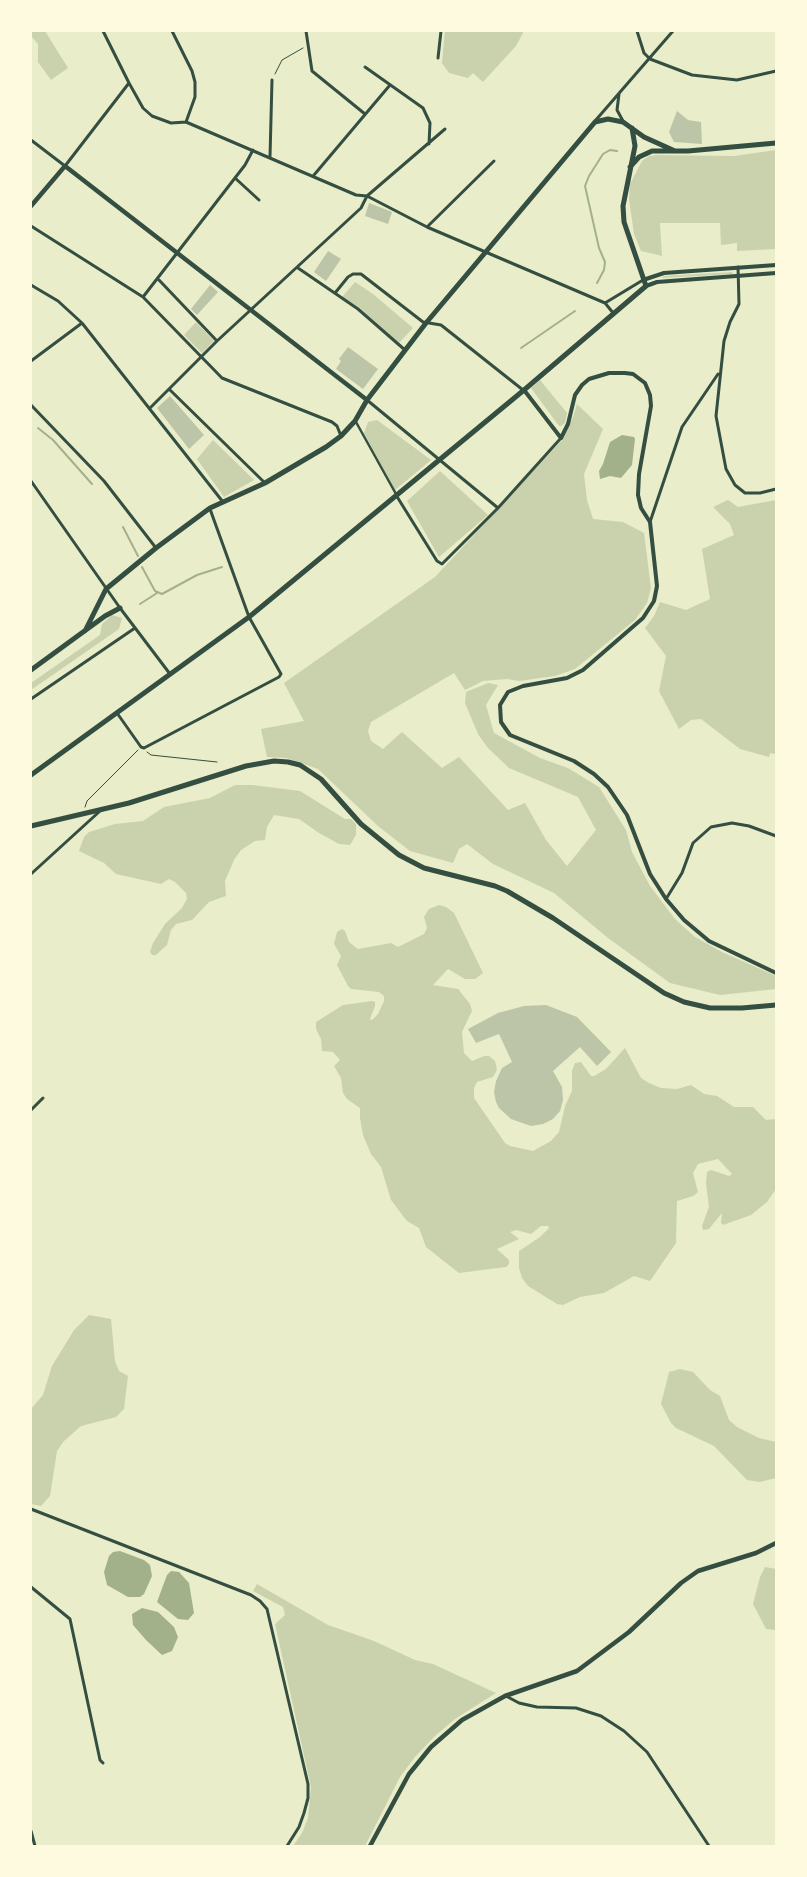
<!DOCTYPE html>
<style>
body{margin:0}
#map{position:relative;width:807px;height:1877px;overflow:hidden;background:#e9edc9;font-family:"Fira Sans Condensed",sans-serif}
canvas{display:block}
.frame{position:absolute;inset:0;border:32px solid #fefae0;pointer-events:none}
</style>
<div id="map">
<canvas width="807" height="1877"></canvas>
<div class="frame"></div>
</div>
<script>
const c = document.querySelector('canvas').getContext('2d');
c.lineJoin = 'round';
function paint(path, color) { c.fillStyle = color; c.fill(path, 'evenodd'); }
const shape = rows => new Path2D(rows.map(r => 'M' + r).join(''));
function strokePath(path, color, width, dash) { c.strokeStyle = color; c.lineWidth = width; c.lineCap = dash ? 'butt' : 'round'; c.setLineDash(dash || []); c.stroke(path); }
paint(shape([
 [31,31,45,31,68,68,51,80,38,62,38,44,31,36],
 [445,31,524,31,516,46,483,82,473,73,468,78,449,73,442,63],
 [776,150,776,249,737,251,737,243,721,245,720,223,660,223,662,256,641,251,634,234,629,199,630,184,642,161,649,156,656,155,734,156],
 [732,272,733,274,662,278,664,276],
 [355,282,373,294,413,328,399,343,360,308,342,297],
 [196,322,214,341,202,353,184,335],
 [540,380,567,413,565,423,561,426,559,426,531,388],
 [577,404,603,429,584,474,587,500,593,519,623,522,644,533,651,588,647,603,635,620,575,669,555,676,519,681,507,679,483,681,465,690,454,673,371,722,368,731,371,741,383,749,402,732,442,768,459,757,508,810,525,803,546,840,567,866,596,830,578,797,509,768,488,748,478,734,465,703,466,692,488,683,498,685,486,705,494,733,540,758,568,768,599,787,626,830,632,852,650,886,675,919,695,937,722,952,776,976,776,989,720,995,670,983,608,938,554,893,493,864,467,844,459,849,453,863,410,851,378,826,318,769,286,758,267,757,261,729,304,721,284,683,435,577,562,440,573,417],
 [377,420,431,460,395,490,364,433,368,422],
 [213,440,254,480,224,497,197,459],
 [440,471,488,515,439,557,407,501],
 [728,500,738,507,776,500,776,754,770,753,769,757,740,749,701,719,691,720,679,729,659,691,666,656,645,628,654,616,660,602,686,610,710,599,702,549,734,535,730,524,713,507],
 [112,615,122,618,119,629,31,690,31,683,100,635,102,624],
 [235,785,253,785,300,791,345,819,351,819,356,824,356,835,350,845,339,844,319,833,299,819,274,815,267,827,265,840,255,841,241,850,234,860,225,881,226,896,209,902,192,920,176,924,171,930,167,945,156,955,152,955,150,952,153,943,165,924,182,908,187,899,186,893,175,882,169,879,161,884,116,874,104,863,79,851,84,837,89,832,115,824,143,821,164,807,210,798],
 [439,905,446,907,454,913,483,973,475,979,465,979,448,969,433,985,458,989,470,1004,472,1011,462,1032,464,1053,472,1061,484,1056,489,1056,495,1061,497,1070,493,1077,477,1082,474,1088,474,1098,505,1143,510,1146,533,1151,551,1141,559,1132,565,1106,572,1091,572,1071,575,1063,581,1062,591,1076,594,1076,606,1069,625,1048,641,1078,649,1083,661,1088,677,1089,691,1085,704,1094,717,1096,734,1107,753,1107,766,1120,776,1119,776,1189,767,1202,751,1215,723,1225,721,1223,722,1213,709,1229,703,1230,702,1226,709,1207,706,1183,707,1172,711,1170,729,1176,732,1174,718,1159,698,1164,693,1173,698,1192,693,1196,677,1201,676,1243,650,1281,634,1276,604,1293,580,1297,563,1305,557,1304,528,1286,522,1278,519,1268,519,1251,540,1237,549,1228,548,1226,541,1226,531,1234,516,1230,510,1232,519,1239,497,1249,509,1260,509,1264,506,1267,459,1273,426,1247,419,1228,407,1221,391,1200,381,1167,371,1154,363,1135,360,1118,360,1108,347,1099,343,1093,341,1078,334,1066,340,1060,333,1052,322,1051,321,1039,316,1029,316,1022,343,1005,372,1001,375,1002,375,1006,370,1019,372,1020,378,1014,384,1001,384,996,379,992,351,989,348,986,337,965,341,956,334,944,337,932,342,929,345,931,349,942,358,949,391,943,398,947,424,934,427,928,424,917,429,909],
 [89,1315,111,1319,115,1361,119,1371,128,1376,124,1409,116,1417,81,1426,64,1441,57,1451,50,1496,41,1506,31,1504,31,1409,43,1395,52,1366,74,1330],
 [680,1369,693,1372,710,1390,720,1396,729,1420,737,1427,759,1438,776,1442,776,1478,760,1482,747,1480,714,1446,676,1428,671,1423,661,1404,669,1372],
 [765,1567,776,1569,776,1630,766,1629,753,1604,760,1577],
 [257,1584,328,1625,374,1641,415,1660,433,1664,496,1693,455,1719,435,1736,415,1757,400,1777,365,1846,293,1846,302,1833,308,1818,311,1787,275,1624,285,1615,283,1607,253,1591]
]), '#cad2ad');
paint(shape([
 [622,435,634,437,635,439,632,465,621,478,610,476,600,479,599,471,603,464,610,442],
 [120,1551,144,1560,150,1565,152,1576,144,1594,140,1597,128,1597,107,1585,104,1572,109,1556,113,1552],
 [171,1571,179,1572,189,1583,194,1613,188,1620,178,1619,157,1602,167,1575],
 [142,1608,158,1612,174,1627,178,1637,172,1651,162,1655,146,1640,133,1625,132,1614]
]), '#a3b18a');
strokePath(shape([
 [597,283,604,270,605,262,599,248,585,186,589,176,603,154,610,150,617,151],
 [521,348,575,311],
 [38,428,53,440,92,484],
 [123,527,138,556],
 [142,567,155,591,162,594,197,575,222,567],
 [140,604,157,593]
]), '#a3b18a', 2);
paint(shape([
 [677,111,688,120,701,122,702,144,674,142,669,132],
 [369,203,392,212,388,224,365,216],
 [328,251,341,259,326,281,314,272],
 [210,285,218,292,197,315,191,309],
 [348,347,378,369,363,389,336,369,341,361,339,359],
 [170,396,204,435,189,449,157,408],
 [546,1005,577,1017,611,1052,597,1066,580,1047,553,1071,562,1087,563,1100,560,1111,553,1119,543,1124,531,1126,511,1119,499,1108,496,1102,494,1092,496,1081,502,1068,512,1062,499,1034,476,1043,468,1029,498,1013,524,1006]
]), '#bcc5a7');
strokePath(shape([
 [275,74,282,60,303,48],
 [147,752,151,755,217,762],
 [85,807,87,801,138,750]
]), '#344e41', 1);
strokePath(shape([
 [356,422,396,494]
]), '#344e41', 2.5);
strokePath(shape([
 [103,31,129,83,143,108,152,116,171,123,186,122,356,195,367,196,427,227,605,303],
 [172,31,192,71,195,82,195,97,186,122],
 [306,31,312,71,365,114],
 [637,31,644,53,650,59,692,75,737,80,776,71],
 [438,58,441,31],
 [365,67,423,108,430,123,429,144],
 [619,94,617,110,623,121],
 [595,121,673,31],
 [31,140,65,166,129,83],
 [270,157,272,80],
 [314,175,390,85],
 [235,178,259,200],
 [31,226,143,297,222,378,332,422,337,426,341,436],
 [427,227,494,161],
 [738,267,739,304,730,322,724,341,716,416,726,469,735,485,745,493,760,493,776,489],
 [298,268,358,309,405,350],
 [159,280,217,341],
 [31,285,58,301,82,323,223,502],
 [335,293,348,277,353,274,361,274,423,322,441,325,523,390],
 [143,297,245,165,253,150],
 [605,303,643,280],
 [605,303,614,314],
 [31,361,82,323],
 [169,389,265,483],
 [367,400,498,508],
 [31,405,104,481,156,548],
 [151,407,217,341,361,208,367,196,445,129],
 [31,481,120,608,170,674],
 [396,495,437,561,442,564,498,508,561,438],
 [650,522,682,427,718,374],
 [31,699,135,628],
 [117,713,141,747,144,748,279,677,281,674,249,617,210,509],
 [31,874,100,811],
 [666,899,682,873,693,843,711,827,732,823,749,826,776,836],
 [31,1110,43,1098],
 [31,1509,251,1595,260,1601,267,1609,308,1784,308,1798,304,1813,299,1827,287,1846],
 [31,1587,70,1619,100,1760,103,1763],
 [506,1696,519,1703,537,1707,576,1708,601,1716,624,1731,647,1752,709,1846],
 [31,1831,35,1846]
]), '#344e41', 3);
strokePath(shape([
 [643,280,664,273,776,265],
 [646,286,657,282,776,273],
 [524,390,561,438,568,424,575,395,582,385,589,379,609,373,625,373,633,374,645,383,650,395,651,406,639,474,638,495,641,508,650,522,657,586,654,601,643,618,583,670,567,678,523,686,508,692,500,705,501,722,510,735,574,761,594,774,608,787,627,815,650,874,666,899,684,920,709,941,776,973]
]), '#344e41', 4);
strokePath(shape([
 [31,206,65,166,367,400],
 [370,1846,409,1774,431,1747,462,1720,505,1696,577,1671,629,1632,681,1583,698,1571,756,1553,776,1543]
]), '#344e41', 4.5);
strokePath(shape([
 [630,167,639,157,652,151,688,151,776,143],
 [85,631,106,589,156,548,210,508,265,483,326,447,341,436,355,421,367,400,426,323,595,122,608,119,623,122,644,137,675,151],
 [31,670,105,616,120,608],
 [31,775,249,617,524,390,646,286,624,222,623,206,635,146,632,128],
 [31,826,129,803,246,766,274,761,288,762,300,765,321,779,361,824,399,855,424,868,495,886,507,891,553,918,664,993,684,1002,710,1008,742,1008,776,1005]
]), '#344e41', 5);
</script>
